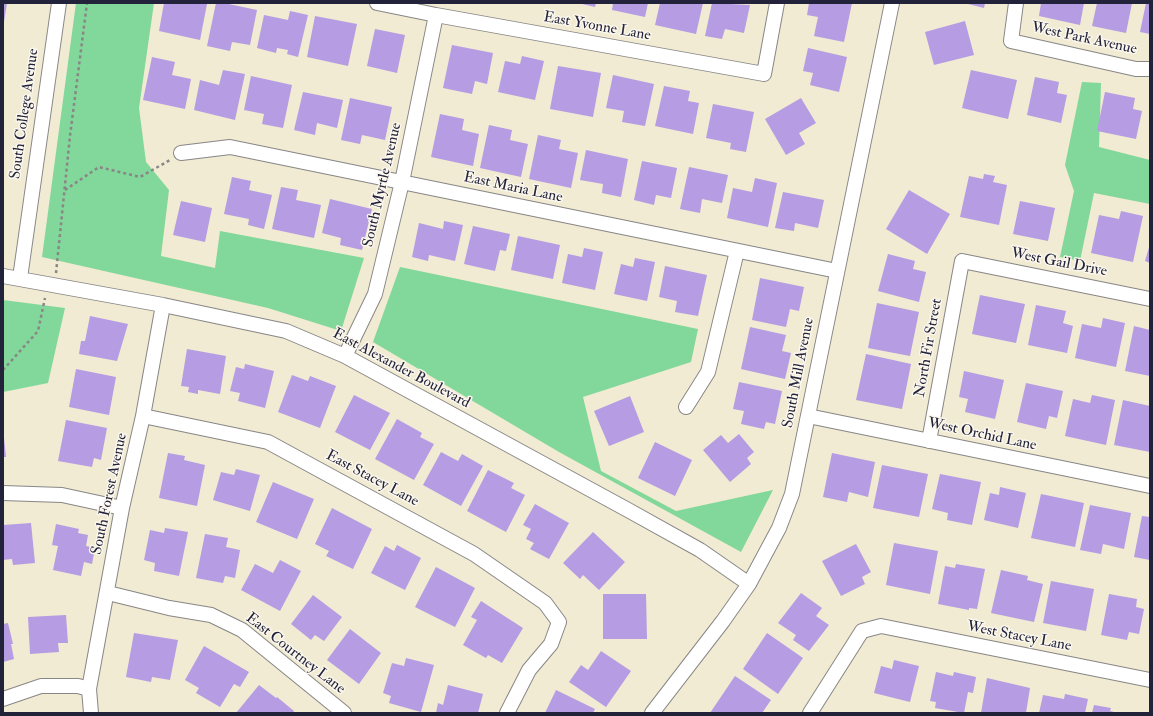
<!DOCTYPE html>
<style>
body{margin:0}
#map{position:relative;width:1153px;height:716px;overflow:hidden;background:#f0ebd2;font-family:"IM FELL Double Pica",serif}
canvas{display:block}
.frame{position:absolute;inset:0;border:4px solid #22223b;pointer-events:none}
</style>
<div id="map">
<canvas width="1153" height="716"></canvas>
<div class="frame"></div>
</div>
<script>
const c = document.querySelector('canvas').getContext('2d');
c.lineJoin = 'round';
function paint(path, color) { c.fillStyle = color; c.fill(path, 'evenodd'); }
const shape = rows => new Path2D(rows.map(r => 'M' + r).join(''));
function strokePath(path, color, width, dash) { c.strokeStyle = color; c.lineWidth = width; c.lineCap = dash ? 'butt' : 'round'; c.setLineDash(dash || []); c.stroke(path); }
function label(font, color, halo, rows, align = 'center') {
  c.font = font + ' "IM FELL Double Pica",serif'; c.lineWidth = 3; c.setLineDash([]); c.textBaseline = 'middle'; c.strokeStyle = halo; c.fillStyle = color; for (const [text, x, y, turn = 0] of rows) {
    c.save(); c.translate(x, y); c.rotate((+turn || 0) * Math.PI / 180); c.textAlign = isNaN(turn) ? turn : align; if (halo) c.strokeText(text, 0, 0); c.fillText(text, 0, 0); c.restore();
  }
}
paint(shape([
 [76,3,154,3,139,108,146,162,169,190,161,256,215,268,220,231,364,258,341,331,268,308,42,257],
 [1082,82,1101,83,1099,147,1150,160,1150,204,1094,193,1080,261,1060,257,1074,191,1065,165],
 [400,267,698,329,691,362,583,397,601,471,676,511,773,490,741,552,559,452,373,342],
 [3,300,65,308,48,383,3,392]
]), '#82d79a');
paint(shape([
 [3,3,7,3,4,22,3,22],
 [164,3,207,4,200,40,159,31],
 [216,3,224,3,257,10,250,45,232,42,230,51,207,46],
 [578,3,596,3,595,7],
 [613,3,648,3,645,17,612,10],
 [660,3,703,3,696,34,655,25],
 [712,3,750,5,744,33,725,29,722,39,705,36],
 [809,3,852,3,844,42,814,36,818,17,807,15],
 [964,3,985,3,984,8],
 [1041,3,1084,3,1080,25,1039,16],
 [1097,3,1132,3,1126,33,1092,26],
 [1146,3,1150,3,1150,34,1140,32],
 [290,11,308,15,298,57,287,54,288,50,277,48,276,53,257,48,264,15,288,20],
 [315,16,357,24,348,66,307,57],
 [965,21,974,55,934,65,925,32],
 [375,29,405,35,397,73,367,66],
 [452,45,493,53,487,84,475,81,472,94,443,88],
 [808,48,847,57,839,92,810,85,813,73,803,71],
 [522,56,544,61,535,100,498,92,505,61,520,64],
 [152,57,175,62,172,75,191,79,185,109,143,100],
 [558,66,601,73,593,117,550,109],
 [223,70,245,74,235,120,194,110,200,80,219,85],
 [971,70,1017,80,1008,119,962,108],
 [613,75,654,84,645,126,622,122,624,111,606,108],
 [251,76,292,85,283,128,262,124,264,114,244,110],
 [1035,77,1059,82,1057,93,1067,95,1061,123,1027,115],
 [664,86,690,91,688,101,699,103,693,134,655,126],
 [303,92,343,100,337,128,317,123,315,135,294,130],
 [1105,92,1135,98,1133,109,1142,111,1136,139,1097,131],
 [350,98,392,107,385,140,362,135,360,144,341,140],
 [801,98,816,123,799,133,805,144,786,155,765,119],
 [713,104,754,112,746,152,730,149,731,143,706,138],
 [440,114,464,119,462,130,479,134,473,166,431,157],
 [489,125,512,130,510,140,528,144,521,177,480,168],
 [538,135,561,140,559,149,578,153,571,188,529,179],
 [586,150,628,159,621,197,602,193,603,184,580,180],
 [642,161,677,168,671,198,656,195,654,205,634,200],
 [689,167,728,175,722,203,702,199,700,213,680,209],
 [984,174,995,176,993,182,1007,185,999,225,960,217,969,176,983,179],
 [232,177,251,181,249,190,272,195,264,229,248,225,249,219,224,214],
 [755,178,777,183,768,227,727,218,733,188,752,192],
 [281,187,298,190,296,200,321,205,314,238,272,229],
 [909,190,950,214,927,254,886,229],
 [783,192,824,200,818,228,795,223,794,231,775,228],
 [330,199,372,209,362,250,340,245,341,238,322,233],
 [181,201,212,208,205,242,173,235],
 [1020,201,1055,208,1048,241,1013,234],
 [1121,211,1143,216,1133,262,1091,253,1099,215,1119,219],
 [444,221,463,225,455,261,429,255,428,261,412,257,419,223,443,229],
 [473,226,510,234,506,251,500,250,495,271,464,264],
 [518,236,560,245,553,279,511,270],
 [1150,244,1150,263,1145,261],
 [584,248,603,252,595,290,562,283,568,254,582,257],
 [888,254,915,261,913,269,926,272,919,302,878,291],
 [635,258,655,262,647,301,614,294,621,264,633,267],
 [665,266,707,275,698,316,675,312,677,301,659,297],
 [760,278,804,287,799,311,790,309,786,327,752,320],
 [980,295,1025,304,1016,343,972,334],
 [877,303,919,312,910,356,868,348],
 [1036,305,1066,311,1063,323,1073,326,1067,353,1028,345],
 [90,316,128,324,117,361,79,354,81,341,85,341],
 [1103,318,1125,323,1116,367,1075,358,1082,324,1101,328],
 [1134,326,1150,330,1150,376,1125,371],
 [750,327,786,335,782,351,791,353,785,379,741,369],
 [187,349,226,356,220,394,198,390,198,394,188,392,189,387,181,386],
 [866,354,911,364,902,409,856,400],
 [245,364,274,371,265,408,238,401,240,393,230,391,236,367,244,369],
 [76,369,116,377,109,415,69,407],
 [964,371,1004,380,995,419,965,412,968,399,959,397],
 [292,375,308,381,310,376,336,386,320,428,278,412],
 [739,382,782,391,775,424,766,422,764,429,741,424,744,411,733,409],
 [1026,383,1063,391,1057,418,1049,416,1046,429,1017,422],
 [354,395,390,413,370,450,335,432],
 [1092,395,1115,400,1106,445,1065,436,1073,399,1090,403],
 [630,396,644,432,609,446,594,411],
 [1123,400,1150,406,1150,452,1114,445],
 [397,419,422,433,420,437,434,444,414,480,375,459],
 [66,420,107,428,101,460,94,458,92,467,58,461],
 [3,428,6,457,3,457],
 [739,434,754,452,747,458,751,464,730,482,703,450,721,435,728,443],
 [655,442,692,460,675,496,638,478],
 [441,452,458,461,462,454,483,466,461,506,423,485],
 [168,453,185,456,184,460,205,465,197,506,159,498],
 [832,453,875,462,868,497,849,492,847,502,823,497],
 [882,465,928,474,919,517,873,508],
 [236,469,260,475,250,511,213,500,221,472,234,475],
 [488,470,514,483,511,488,525,495,506,532,467,511],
 [940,474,981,482,972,525,947,520,948,513,932,509],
 [273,482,314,499,297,539,256,522],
 [1000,487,1026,493,1018,528,984,520,990,493,999,495],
 [1041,494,1084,503,1075,547,1031,538],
 [535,504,569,523,549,559,530,549,534,543,526,539,531,529,523,525],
 [1090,505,1131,513,1124,549,1103,544,1101,554,1080,550],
 [332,508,372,529,353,569,326,556,329,551,315,544],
 [1142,516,1150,517,1150,560,1134,557],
 [31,523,35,563,13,565,12,559,3,560,3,525],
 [56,524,79,529,78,533,88,535,86,546,95,548,92,564,84,562,81,576,53,570,58,546,52,545],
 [165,528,188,532,179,576,154,571,155,563,144,560,150,530,164,533],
 [593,532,625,562,599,590,583,575,580,579,563,563],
 [205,534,228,538,226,547,240,550,235,578,225,576,223,583,196,578],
 [894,543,938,551,930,594,886,585],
 [856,544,871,572,862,577,865,584,841,596,822,561],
 [397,545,421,558,405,590,371,573,385,546,394,551],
 [280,560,301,571,280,611,241,590,255,564,273,573],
 [956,564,985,569,977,609,969,608,969,610,938,604,945,566,955,568],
 [436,567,475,588,455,627,415,607],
 [1001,570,1028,576,1027,580,1043,584,1034,622,991,613],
 [1051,581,1094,589,1086,631,1043,623],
 [801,593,822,608,816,616,829,625,809,651,793,640,796,635,778,623],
 [603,594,646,594,647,639,603,639],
 [1109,594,1137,599,1136,607,1144,609,1139,634,1129,632,1127,640,1101,635],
 [313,595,342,617,324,641,315,635,311,640,291,624],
 [481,601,523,628,502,663,488,655,486,658,463,645,477,620,471,617],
 [66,615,68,643,58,643,59,652,30,654,28,617],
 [8,623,13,644,11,644,14,659,3,662,3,624],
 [350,629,381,653,359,684,327,660],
 [134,633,178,640,170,680,152,677,151,682,126,677],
 [767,633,803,658,778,694,743,669],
 [204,646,249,672,240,687,234,684,220,707,196,693,199,688,185,680],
 [601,651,631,671,606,707,569,682,581,665,588,670],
 [406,658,434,665,421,712,389,703,391,696,383,693,392,663,404,666],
 [894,660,919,666,910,702,874,693,881,666,892,669],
 [936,672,953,676,954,672,976,677,973,693,968,692,964,713,935,708,936,702,930,701],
 [735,676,771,700,762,713,710,713],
 [987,678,1030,688,1026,713,981,713],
 [259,685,276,698,277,697,294,711,293,713,236,713],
 [448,685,483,694,478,713,436,713,438,703,443,705],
 [556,690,595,709,593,713,545,713],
 [1065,694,1088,699,1085,713,1039,713,1043,695,1064,699],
 [1094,705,1111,708,1110,711,1118,713,1092,713]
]), '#b69ce3');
const minor = shape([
 [377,3,436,15,764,74,777,3],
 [1016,3,1011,41,1136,69,1150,69],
 [181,153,230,147,837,271],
 [3,276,163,305,286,331,345,356,628,510,700,550,749,584],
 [20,278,59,3],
 [345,356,375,294,402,182,436,15],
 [686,407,708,372,737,251],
 [143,416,268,442,474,554,545,603,559,622,551,644,529,670,507,713],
 [808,416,1150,486],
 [929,441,962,261,1150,299],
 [3,493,62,495,122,508],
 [108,593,169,608,211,615,242,630,344,713],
 [3,699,41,686,78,686,89,689],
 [91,713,89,689,122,508,143,416,163,305],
 [652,713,723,621,749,584,779,528,792,494,892,3],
 [810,713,862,631,881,626,1150,680]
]);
strokePath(minor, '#898686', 16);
strokePath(shape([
 [65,190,99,167,140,177,170,160],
 [56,273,70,136,87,3],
 [3,370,38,331,45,298]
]), '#898686', 2.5, [3, 3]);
strokePath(minor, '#fff', 14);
label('15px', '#22223b', '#fbf7ec', [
 ["East Yvonne Lane",597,27,10],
 ["West Park Avenue",1084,39,12],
 ["South College Avenue",25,114,-82],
 ["South Myrtle Avenue",383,185,-77],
 ["East Maria Lane",513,188,12],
 ["West Gail Drive",1059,263,11],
 ["North Fir Street",929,348,-80],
 ["East Alexander Boulevard",401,369,28],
 ["South Mill Avenue",799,373,-79],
 ["West Orchid Lane",982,435,12],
 ["East Stacey Lane",372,479,28],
 ["South Forest Avenue",110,494,-78],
 ["West Stacey Lane",1019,637,11],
 ["East Courtney Lane",295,654,38]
]);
</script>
